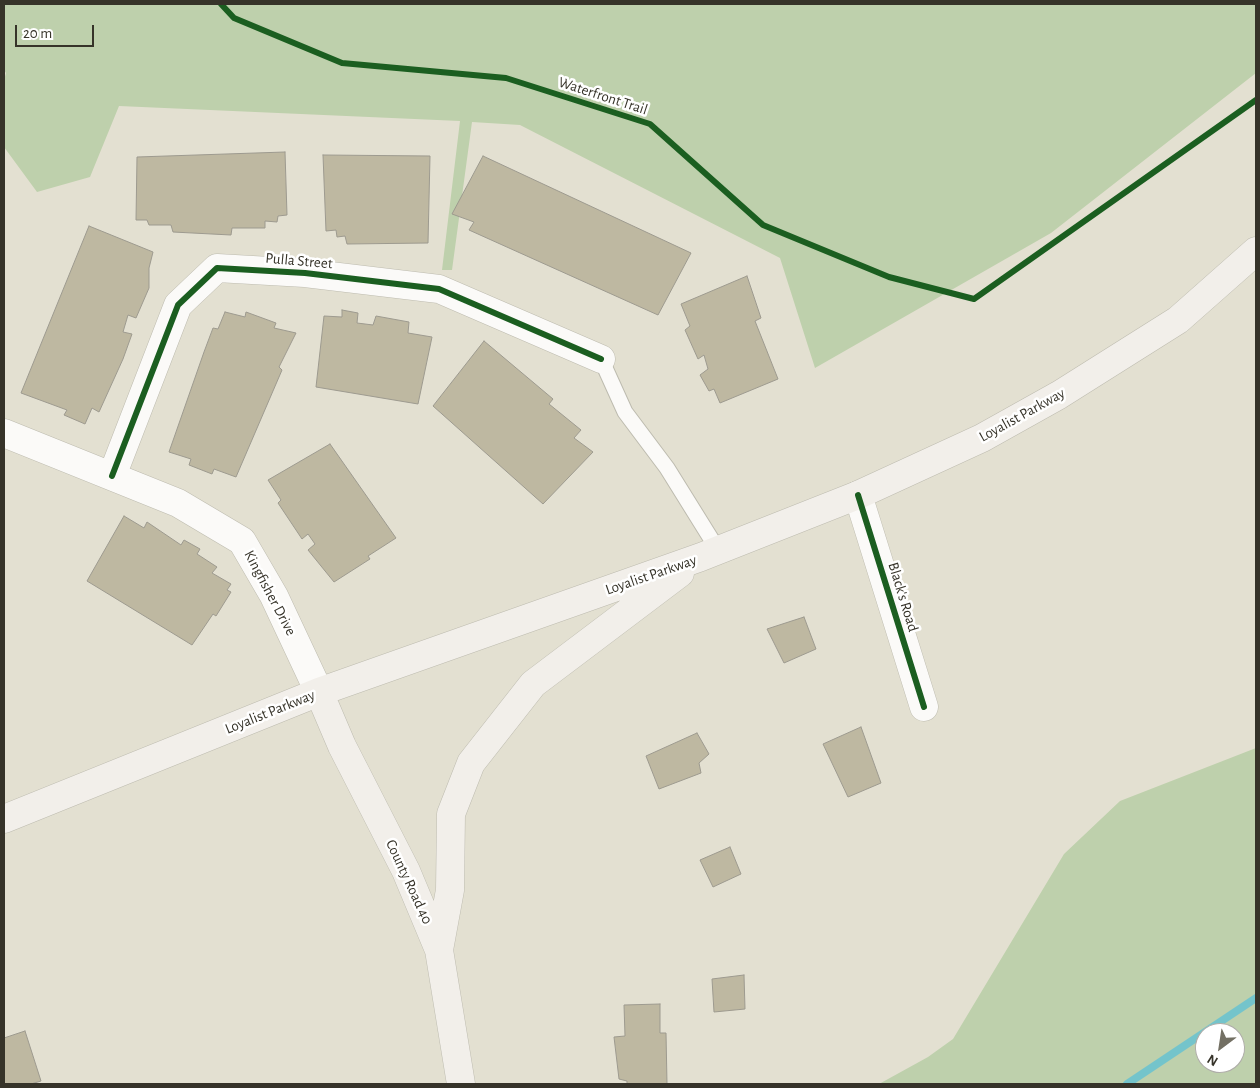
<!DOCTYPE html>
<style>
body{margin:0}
#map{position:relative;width:1260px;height:1088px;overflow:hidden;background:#e3e0d1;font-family:"Alegreya Sans",sans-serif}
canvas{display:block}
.frame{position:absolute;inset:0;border:5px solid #363329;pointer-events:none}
.north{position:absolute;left:1195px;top:1023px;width:50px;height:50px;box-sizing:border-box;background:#fff;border:1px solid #afada9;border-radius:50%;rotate:211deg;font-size:14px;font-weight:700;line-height:20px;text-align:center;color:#363329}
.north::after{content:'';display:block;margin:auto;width:18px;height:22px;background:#737064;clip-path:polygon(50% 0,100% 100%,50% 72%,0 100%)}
.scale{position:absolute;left:15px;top:25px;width:79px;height:22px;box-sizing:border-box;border:2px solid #363329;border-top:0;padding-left:6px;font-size:15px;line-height:18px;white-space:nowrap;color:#363329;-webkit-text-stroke:4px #fff;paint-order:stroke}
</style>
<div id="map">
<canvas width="1260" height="1088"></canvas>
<div class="frame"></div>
<div class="north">N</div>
<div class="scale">20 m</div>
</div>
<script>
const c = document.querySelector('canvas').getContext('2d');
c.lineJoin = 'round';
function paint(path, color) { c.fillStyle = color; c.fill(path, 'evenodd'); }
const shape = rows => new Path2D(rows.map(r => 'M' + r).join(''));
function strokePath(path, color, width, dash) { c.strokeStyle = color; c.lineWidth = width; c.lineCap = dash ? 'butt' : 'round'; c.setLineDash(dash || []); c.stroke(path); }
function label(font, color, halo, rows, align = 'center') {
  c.font = font + ' "Alegreya Sans",sans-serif'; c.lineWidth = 5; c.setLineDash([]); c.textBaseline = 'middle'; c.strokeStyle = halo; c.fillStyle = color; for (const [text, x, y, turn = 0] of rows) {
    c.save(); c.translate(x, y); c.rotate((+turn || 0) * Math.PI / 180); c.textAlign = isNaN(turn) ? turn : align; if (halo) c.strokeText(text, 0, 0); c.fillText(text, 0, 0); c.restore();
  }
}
paint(shape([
 [4,4,1256,4,1256,73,1051,233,815,368,780,258,520,125,472,122,452,270,442,270,460,121,119,106,90,177,37,192,4,147,4,80,6,73,4,70],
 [1256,748,1256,1084,879,1084,928,1057,953,1039,1064,854,1120,801],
 [1205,1033,1235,1033,1235,1063,1205,1063]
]), '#bed0ac');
strokePath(shape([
 [1127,1084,1256,998]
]), '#74c4cb', 8);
const building = shape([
 [285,152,287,215,278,216,277,222,265,221,265,228,232,228,231,235,173,232,171,225,149,225,147,220,136,220,137,157,285,152],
 [323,155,430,156,428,243,347,244,345,236,337,237,336,230,326,231,323,155],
 [483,156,691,253,658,315,469,230,474,222,452,214,483,156],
 [89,226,153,252,149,268,149,288,136,318,128,315,123,332,132,334,123,359,99,412,92,408,85,424,64,415,67,410,21,393,89,226],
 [747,276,761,318,755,321,778,379,720,403,714,389,709,391,700,375,708,369,704,355,698,359,685,330,690,326,681,304,747,276],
 [342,310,358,313,357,323,373,325,376,316,409,322,408,333,432,337,418,404,316,387,324,316,342,317,342,310],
 [225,312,245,317,246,312,276,323,274,328,296,333,279,367,282,370,236,477,214,469,212,474,189,465,191,459,169,452,204,352,213,328,218,329,225,312],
 [484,341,553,399,549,404,581,430,574,438,593,452,543,504,433,406,484,341],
 [330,444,396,538,368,556,370,559,334,582,308,550,315,544,308,534,302,539,278,503,281,500,268,480,330,444],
 [124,516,144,528,147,522,181,545,184,540,200,549,197,554,217,567,212,573,231,584,227,590,231,592,216,616,213,614,192,645,87,581,124,516],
 [804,617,816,649,784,663,767,629,804,617],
 [861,727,881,783,848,797,823,744,861,727],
 [697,733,709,754,699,763,701,773,659,789,646,756,697,733],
 [730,847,741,874,713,887,700,860,730,847],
 [744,975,745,1009,714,1012,712,979,744,975],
 [660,1004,660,1033,666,1033,667,1084,627,1084,627,1081,619,1079,614,1037,625,1036,624,1005,660,1004],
 [25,1031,41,1081,31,1084,4,1084,4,1038,25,1031]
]);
paint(building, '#beb8a1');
strokePath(building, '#9d9a8f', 1);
const lane = shape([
 [601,359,625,412,667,468,718,550]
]);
const street = shape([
 [4,433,178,503,242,541,274,596,319,692],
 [112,476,178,305,217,268,305,273,439,289,601,359],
 [858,495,924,707]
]);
const secondary = shape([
 [319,692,342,746,406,871,439,950,461,1084],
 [4,819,319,692,701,557,858,495,982,438,1059,395,1178,320,1256,251],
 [439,950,450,890,451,814,471,763,533,684,680,573]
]);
strokePath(lane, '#bdbbaf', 17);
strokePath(street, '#bdbbaf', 29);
strokePath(secondary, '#bdbbaf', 29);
strokePath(lane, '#fbfaf8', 15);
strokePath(street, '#fbfaf8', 28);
strokePath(secondary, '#f2efea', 28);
strokePath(shape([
 [221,4,234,18,342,63,506,78,650,124,763,225,889,277,974,299,1256,100],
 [112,476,178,305,217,268,305,273,439,289,601,359],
 [858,495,924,707]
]), '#1b5e20', 6);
label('15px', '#363329', '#fff', [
 ["Waterfront Trail",603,96,18],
 ["Pulla Street",299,261,5],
 ["Loyalist Parkway",1022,415,-29],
 ["Loyalist Parkway",651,575,-19],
 ["Kingfisher Drive",270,593,62],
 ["Black's Road",903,597,73],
 ["Loyalist Parkway",270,712,-22],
 ["County Road 40",409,882,65]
]);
</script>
